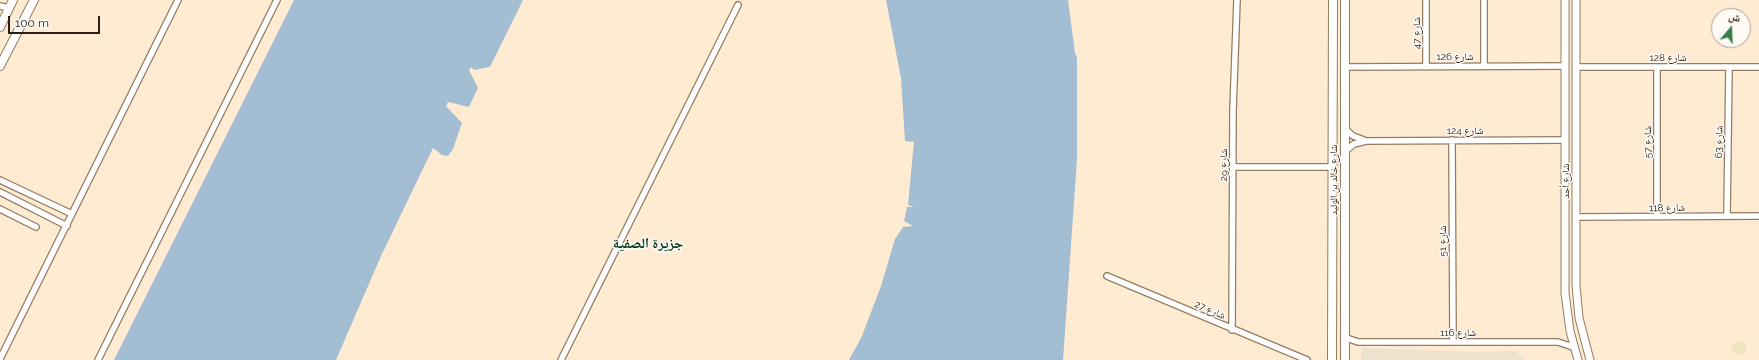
<!DOCTYPE html>
<meta charset="utf-8">
<style>
body{margin:0}
#map{position:relative;width:1759px;height:360px;overflow:hidden;background:#ffead2;font-family:Raleway,"Noto Naskh Arabic",sans-serif}
canvas{display:block}
.north{position:absolute;left:1711px;top:8px;width:40px;height:40px;box-sizing:border-box;background:#fffaf4;border:1px solid #a9a39b;border-radius:50%;rotate:19deg;font-size:11px;font-weight:700;line-height:16px;text-align:center;color:#292015}
.north::after{content:'';display:block;margin:auto;width:14px;height:18px;background:#357f4d;clip-path:polygon(50% 0,100% 100%,50% 72%,0 100%)}
.scale{position:absolute;left:8px;top:16px;width:92px;height:18px;box-sizing:border-box;border:2px solid #292015;border-top:0;padding-left:5px;font-size:12px;line-height:14px;white-space:nowrap;color:#292015;-webkit-text-stroke:3px #fffaf4;paint-order:stroke}
</style>
<div id="map">
<canvas width="1759" height="360"></canvas>
<div class="north">ش</div>
<div class="scale">100 m</div>
</div>
<script>
const c = document.querySelector('canvas').getContext('2d');
c.lineJoin = 'round';
function paint(path, color) { c.fillStyle = color; c.fill(path, 'evenodd'); }
const shape = rows => new Path2D(rows.map(r => 'M' + r).join(''));
function strokePath(path, color, width, dash) { c.strokeStyle = color; c.lineWidth = width; c.lineCap = dash ? 'butt' : 'round'; c.setLineDash(dash || []); c.stroke(path); }
function label(font, color, halo, rows, align = 'center') {
  c.font = font + ' Raleway,"Noto Naskh Arabic",sans-serif'; c.lineWidth = 3; c.setLineDash([]); c.textBaseline = 'middle'; c.strokeStyle = halo; c.fillStyle = color; for (const [text, x, y, turn = 0] of rows) {
    c.save(); c.translate(x, y); c.rotate((+turn || 0) * Math.PI / 180); c.textAlign = isNaN(turn) ? turn : align; if (halo) c.strokeText(text, 0, 0); c.fillText(text, 0, 0); c.restore();
  }
}
paint(shape([
 [1362,348,1473,352,1516,351,1524,360,1361,360]
]), '#ede2ce');
paint(shape([
 '1732 348a7 7 0 1 1 14 0a7 7 0 1 1-14 0Z'
]), '#eee4bf');
paint(shape([
 [294,0,523,0,490,67,474,70,471,67,469,70,478,88,469,107,448,102,446,106,462,123,453,149,448,156,442,155,433,148,381,256,336,360,114,360],
 [886,0,1068,0,1075,53,1077,58,1077,159,1063,360,849,360,862,336,881,286,895,239,903,227,913,226,904,221,907,207,914,207,908,205,914,142,905,141,901,78]
]), '#a3bdd2');
const minor = shape([
 [1484,0,1484,66],
 [0,6,9,8],
 [1344,67,1565,66],
 [1426,67,1426,0],
 [1576,67,1759,67],
 [1344,128,1353,136,1364,140],
 [1452,140,1453,342],
 [1344,152,1354,144,1366,141,1565,140],
 [1233,167,1332,167],
 [0,180,72,214],
 [0,192,67,226],
 [0,209,36,227],
 [1727,216,1729,67],
 [1576,217,1759,216],
 [1657,217,1657,67],
 [1107,276,1307,360],
 [1232,330,1233,110,1237,0],
 [1344,337,1358,342,1558,342,1573,347],
 [0,359,178,0],
 [98,360,277,0],
 [561,360,738,5]
]);
const tertiary = shape([
 [1565,0,1565,293,1570,331,1578,360],
 [1576,0,1576,285,1579,318,1590,360]
]);
const secondary = shape([
 [0,27,13,0],
 [0,66,34,0],
 [1332,360,1333,0],
 [1345,360,1345,0]
]);
strokePath(minor, '#937c62', 8);
strokePath(tertiary, '#937c62', 9);
strokePath(secondary, '#937c62', 10);
strokePath(minor, '#fff', 5.5);
strokePath(tertiary, '#fff', 7);
strokePath(secondary, '#fff', 8);
label('10px', '#292015', '#fffaf4', [
 ["شارع 47",1417,33,-90],
 ["شارع 126",1455,57],
 ["شارع 128",1668,58],
 ["شارع 124",1465,131],
 ["شارع 57",1648,142,-90],
 ["شارع 63",1719,142,-89],
 ["شارع 29",1224,165,-90],
 ["شارع خالد بن الوليد",1334,180,-90],
 ["شارع أحد",1566,181,-90],
 ["شارع 118",1667,208,-1],
 ["شارع 51",1443,241,-90],
 ["شارع 27",1210,310,23],
 ["شارع 116",1458,333]
]);
label('bold 14px', '#003919', '#fffaf4', [
 ["جزيرة الصفية",648,244]
]);
</script>
